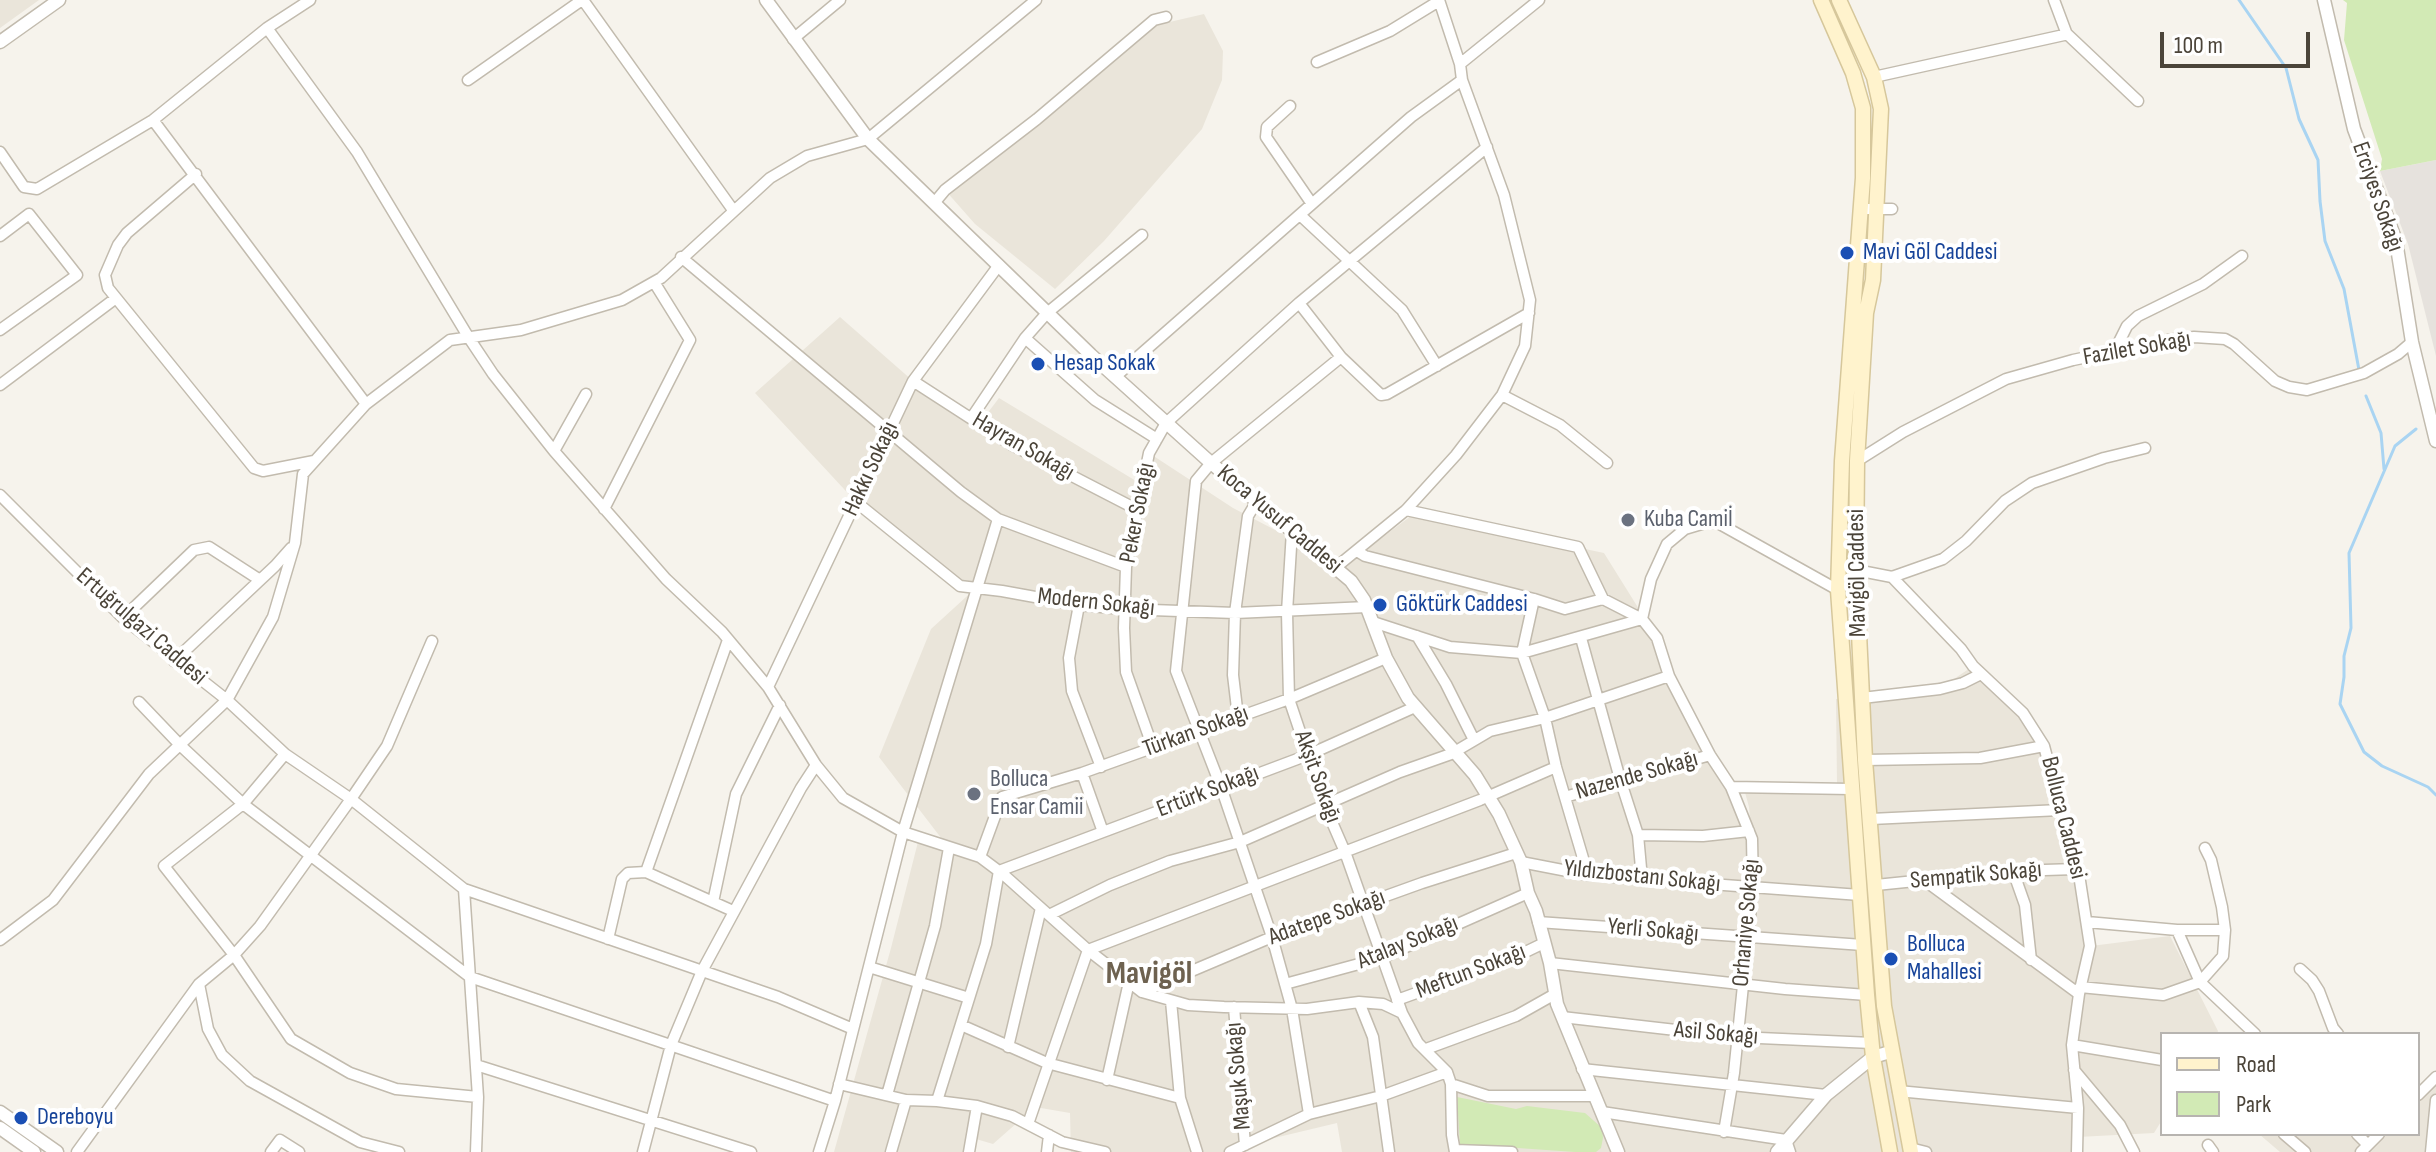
<!DOCTYPE html>
<meta charset="utf-8">
<style>
body{margin:0}
#map{position:relative;width:2436px;height:1152px;overflow:hidden;background:#f6f3ec;font-family:"Sofia Sans Condensed",sans-serif}
canvas{display:block}
.legend{position:absolute;left:2160px;top:1032px;width:260px;height:104px;box-sizing:border-box;background:#fff;border:2px solid #b7b4b0;margin:0;padding:10px 14px;list-style:none;font-size:24px;color:#4b4439}
.legend li{display:flex;align-items:center;gap:16px;height:40px}
.legend b{width:40px;border:2px solid #b7b4b0}
.scale{position:absolute;left:2160px;top:32px;width:150px;height:36px;box-sizing:border-box;border:4px solid #4b4439;border-top:0;padding-left:10px;font-size:24px;line-height:28px;white-space:nowrap;color:#4b4439;-webkit-text-stroke:6px #fff;paint-order:stroke}
</style>
<div id="map">
<canvas width="2436" height="1152"></canvas>
<ul class="legend">
<li><b style="height:10px;background:#fff3cd"></b>Road</li>
<li><b style="height:22px;background:#d2eab5"></b>Park</li>
</ul>
<div class="scale">100 m</div>
</div>
<script>
const c = document.querySelector('canvas').getContext('2d');
c.lineJoin = 'round';
function paint(path, color) { c.fillStyle = color; c.fill(path, 'evenodd'); }
const shape = rows => new Path2D(rows.map(r => 'M' + r).join(''));
function strokePath(path, color, width, dash) { c.strokeStyle = color; c.lineWidth = width; c.lineCap = dash ? 'butt' : 'round'; c.setLineDash(dash || []); c.stroke(path); }
function label(font, color, halo, rows, align = 'center') {
  c.font = font + ' "Sofia Sans Condensed",sans-serif'; c.lineWidth = 8; c.setLineDash([]); c.textBaseline = 'middle'; c.strokeStyle = halo; c.fillStyle = color; for (const [text, x, y, turn = 0] of rows) {
    c.save(); c.translate(x, y); c.rotate((+turn || 0) * Math.PI / 180); c.textAlign = isNaN(turn) ? turn : align; if (halo) c.strokeText(text, 0, 0); c.fillText(text, 0, 0); c.restore();
  }
}
paint(shape([
 [0,0,39,0,0,28],
 [1204,14,1223,51,1222,80,1202,129,1104,241,1055,289,975,224,945,190,1144,28],
 [840,317,913,381,980,423,999,398,1141,484,1149,453,1233,508,1344,566,1415,513,1604,553,1657,638,1669,676,1751,833,1749,807,1743,785,1837,784,1836,699,1923,697,1938,690,1973,666,2023,713,2044,746,2091,946,2170,936,2218,1031,2217,1034,2162,1034,2162,1120,2154,1133,2078,1137,2077,1152,1342,1152,1337,1123,1245,1145,1230,1152,1071,1152,1070,1113,1035,1107,993,1144,966,1136,963,1152,834,1152,891,948,919,838,948,847,879,757,931,629,977,587,960,586,856,502,755,393],
 [2436,1081,2436,1152,2280,1152,2259,1134,2418,1134,2418,1095]
]), '#eae5da');
paint(shape([
 [2436,160,2436,356,2408,244,2380,171]
]), '#e6e2dd');
paint(shape([
 [2343,0,2436,0,2436,160,2380,171,2382,159,2344,40,2347,3],
 [1457,1097,1516,1109,1527,1106,1585,1113,1602,1128,1603,1138,1601,1148,1596,1152,1575,1152,1460,1144]
]), '#d2eab5');
strokePath(shape([
 [2239,0,2286,68,2299,119,2318,160,2320,201,2325,241,2344,289,2359,370],
 [2366,396,2381,433,2384,469],
 [2416,429,2395,446,2349,553,2351,628,2344,656,2344,677,2340,704,2364,752,2382,766,2428,787,2436,795]
]), '#a9d4f2', 3);
const minor = shape([
 [583,0,733,210],
 [267,28,357,152,469,338,493,374,554,451,666,579,722,632,768,687,816,765,843,798,903,832,980,857,1004,875,1088,950,1142,992,1188,1005,1224,1007,1307,1009,1359,1002,1383,1004,1402,1013,1418,1043,1447,1072,1451,1084,1488,1096,1594,1096],
 [2066,33,2138,101],
 [793,39,840,0],
 [1317,62,1390,31,1439,1],
 [1460,64,1539,0],
 [1874,77,2064,35,2066,32,2054,0],
 [468,80,582,0],
 [1290,106,1267,127,1266,137,1312,204],
 [153,120,366,404],
 [0,152,24,187,37,189,153,120,267,28,310,0],
 [196,174,127,233,118,245,105,275,108,288,254,468,263,471,314,461],
 [935,202,945,190,1037,119,1154,20,1166,17],
 [1860,209,1892,209],
 [1300,215,1402,310,1437,366],
 [0,236,29,214,77,275,0,330],
 [681,257,961,492,998,519,1126,567],
 [1299,303,1341,357,1381,395,1387,394,1529,313],
 [1025,338,1095,400,1157,439],
 [2114,352,2127,326,2138,316,2203,284,2242,256],
 [1116,376,1411,117,1462,80],
 [913,381,1012,445,1136,509],
 [0,385,116,298],
 [1502,395,1560,425,1607,463],
 [972,417,1025,338,1047,313,1142,235],
 [554,451,586,394],
 [1857,461,1903,432,2006,379,2073,360,2168,340,2194,337,2225,339,2234,344,2275,381,2289,387,2307,390,2364,373,2398,354,2412,342],
 [0,495,123,618,227,700,285,754],
 [856,502,960,586,1002,591,1079,605,1124,609,1235,613,1367,607],
 [604,509,690,340,654,282],
 [1406,510,1578,547,1603,599,1642,619,1651,579,1667,544,1685,529,1705,523,1718,523,1838,590],
 [1292,531,1287,612,1289,699,1325,806,1345,852,1402,1013],
 [1357,551,1365,556,1534,599,1565,609,1603,599],
 [1335,568,1406,510,1456,455,1502,395,1525,346,1530,300,1504,195,1462,80,1460,64,1439,0],
 [1856,570,1892,577,1961,649,1973,666,2023,713,2044,746,2080,881,2090,946,2079,994,2072,1045,2078,1108,2077,1152],
 [1892,577,1943,559,1966,541,2005,501,2032,483,2104,458,2145,448],
 [1534,599,1522,653,1545,718,1556,767,1588,875],
 [1079,605,1069,658,1072,691,1101,767],
 [123,618,194,550,209,547,260,580],
 [1373,622,1450,647,1522,653,1642,619,1657,638,1669,676,1710,755,1731,787,1752,839,1753,888,1734,1073,1724,1132],
 [1417,636,1446,684,1474,740],
 [1581,638,1620,779,1638,835,1642,879],
 [174,661,275,566,291,548],
 [768,687,913,381,999,265],
 [1862,698,1940,689,1963,683,1981,674],
 [139,702,181,746,243,804,470,977,835,1101],
 [1238,717,1233,675,1235,613,1248,516,1257,501],
 [1153,748,1126,672,1124,628,1126,567,1149,453,1166,423,1299,303,1487,147],
 [1865,760,1980,758,2044,746],
 [1082,773,1103,832],
 [1731,787,1851,789],
 [1565,797,1710,755],
 [1871,819,2060,810],
 [1638,835,1703,836,1749,831],
 [980,857,1002,797,1082,773,1289,699,1386,658],
 [1521,862,1588,875,1860,895],
 [2013,871,2025,905,2031,960],
 [646,872,733,911],
 [1924,880,2079,994],
 [1876,885,2013,871,2076,869],
 [464,889,478,1097,476,1152],
 [713,902,736,794,780,705],
 [1049,915,1110,885,1170,861,1240,842,1400,772,1451,754,1490,731,1545,718,1669,676],
 [1538,922,1863,945],
 [2087,922,2177,930,2225,930],
 [2177,930,2200,982,2255,1034],
 [608,939,622,879,628,873,646,872,728,640],
 [0,940,53,900,149,774,227,700,273,617,295,543,303,474,366,404,450,340,521,330,622,300,661,278,770,178,807,156,868,139,1036,0],
 [1550,963,1785,989,1867,995],
 [869,967,969,998],
 [2300,969,2312,980,2319,991,2333,1028,2338,1034],
 [199,984,208,1029,222,1055,250,1081,360,1142,399,1152],
 [1285,984,1381,958,1528,893],
 [2080,987,2163,995,2200,982,2223,956,2225,930,2222,907,2211,860,2205,848],
 [1142,992,1272,937,1422,883,1516,853],
 [1397,1000,1513,958,1544,943],
 [1171,1001,1180,1098,1197,1152],
 [1359,1002,1373,1037,1389,1152],
 [1234,1007,1245,1145],
 [1562,1017,1737,1037,1872,1043],
 [961,1025,1047,1063,1180,1098],
 [2072,1045,2162,1060],
 [1008,1047,1041,908],
 [1426,1049,1516,1016,1555,994],
 [476,1065,751,1152],
 [1582,1069,1826,1095],
 [2074,1070,2120,1125,2134,1152],
 [1107,1080,1129,982],
 [839,1084,906,1100,937,1101,977,1106,1012,1116,1062,1142,1105,1152],
 [1451,1084,1452,1135,1455,1152],
 [1898,1091,2078,1108],
 [887,1095,935,926,949,848],
 [2418,1095,2436,1077],
 [478,1097,396,1089,350,1073,291,1039,234,955,164,866,243,804,285,754,351,799,464,889,778,997,853,1029],
 [937,1101,986,944,999,871,1308,755,1415,707],
 [1602,1112,1786,1140,1790,1152],
 [1309,1114,1292,1009,1272,937,1221,787,1176,671,1196,481,1211,463,1341,357],
 [1028,1124,1088,950,1480,800,1556,767],
 [2284,1134,2305,1152],
 [2357,1134,2368,1145],
 [2208,1145,2213,1152],
 [1910,1148,1926,1152],
 [1455,1150,1512,1152],
 [77,1152,199,984,234,955,260,926,351,799,387,746,432,641],
 [271,1152,280,1140,299,1152],
 [643,1152,671,1045,702,971,801,788,816,765],
 [819,1152,835,1101,903,832,998,519],
 [891,1152,906,1100],
 [969,1152,977,1106],
 [1047,1152,1049,1135],
 [1230,1152,1309,1114,1381,1096,1447,1072],
 [2361,1152,2379,1134],
 [2431,1152,2436,1100]
]);
const tertiary = shape([
 [766,0,868,139,1091,355,1211,463,1351,581,1364,600,1386,658,1408,698,1475,775,1499,814,1521,862,1528,893,1536,911,1550,963,1557,1004,1618,1152],
 [2324,0,2354,129,2396,241,2412,342,2436,441],
 [0,42,59,0],
 [0,1112,57,1152],
 [0,1128,34,1152],
 [1777,1152,1826,1095,1873,1057,1890,1052]
]);
const secondary = shape([
 [1821,0,1853,73,1863,108,1863,178,1842,461,1838,590,1867,995,1873,1057,1890,1152],
 [1839,0,1874,77,1881,109,1873,280,1866,313,1857,461,1856,570,1865,760,1884,1006,1911,1152]
]);
strokePath(minor, '#c2bbae', 13);
strokePath(tertiary, '#c2bbae', 15);
strokePath(secondary, '#d6c79b', 17);
strokePath(minor, '#fff', 10);
strokePath(tertiary, '#fff', 12);
strokePath(secondary, '#fff3cd', 14);
for (const [x, y, r, color] of [
 [1847,253,8,"#1a4fb4"],
 [1038,364,8,"#1a4fb4"],
 [1628,520,8,"#6b7280"],
 [1380,605,8,"#1a4fb4"],
 [974,794,8,"#6b7280"],
 [1891,959,8,"#1a4fb4"],
 [21,1118,8,"#1a4fb4"]
]) { const dot = new Path2D(); dot.arc(x, y, r, 0, 2 * Math.PI); c.fillStyle = color; c.fill(dot); strokePath(dot, '#fff', 3); }
label('24px', '#4b4439', '#fff', [
 ["Erciyes Sokağı",2377,197,71],
 ["Fazilet Sokağı",2137,349,-10],
 ["Hayran Sokağı",1023,447,30],
 ["Hakkı Sokağı",871,469,-65],
 ["Peker Sokağı",1138,513,-79],
 ["Koca Yusuf Caddesi",1279,520,40],
 ["Mavigöl Caddesi",1858,573,-91],
 ["Modern Sokağı",1096,603,6],
 ["Ertuğrulgazi Caddesi",141,627,41],
 ["Türkan Sokağı",1196,732,-20],
 ["Nazende Sokağı",1637,776,-16],
 ["Akşit Sokağı",1317,777,70],
 ["Ertürk Sokağı",1208,792,-21],
 ["Bolluca Caddesi",2063,818,76],
 ["Sempatik Sokağı",1976,876,-5],
 ["Yıldızbostanı Sokağı",1642,877,6],
 ["Adatepe Sokağı",1327,918,-20],
 ["Orhaniye Sokağı",1747,923,-85],
 ["Yerli Sokağı",1653,931,5],
 ["Atalay Sokağı",1408,943,-22],
 ["Meftun Sokağı",1471,972,-21],
 ["Asil Sokağı",1716,1034,5],
 ["Maşuk Sokağı",1239,1076,-95]
]);
label('24px', '#164399', '#fff', [
 ["Mavi Göl Caddesi",1863,253],
 ["Hesap Sokak",1054,364],
 ["Göktürk Caddesi",1396,605],
 ["Bolluca",1907,945],
 ["Mahallesi",1907,973],
 ["Dereboyu",37,1118]
], 'left');
label('24px', '#5b616d', '#fff', [
 ["Kuba Camiİ",1644,520],
 ["Bolluca",990,780],
 ["Ensar Camii",990,808]
], 'left');
label('bold 32px', '#6e6250', '#fff', [
 ["Mavigöl",1149,975]
]);
</script>
